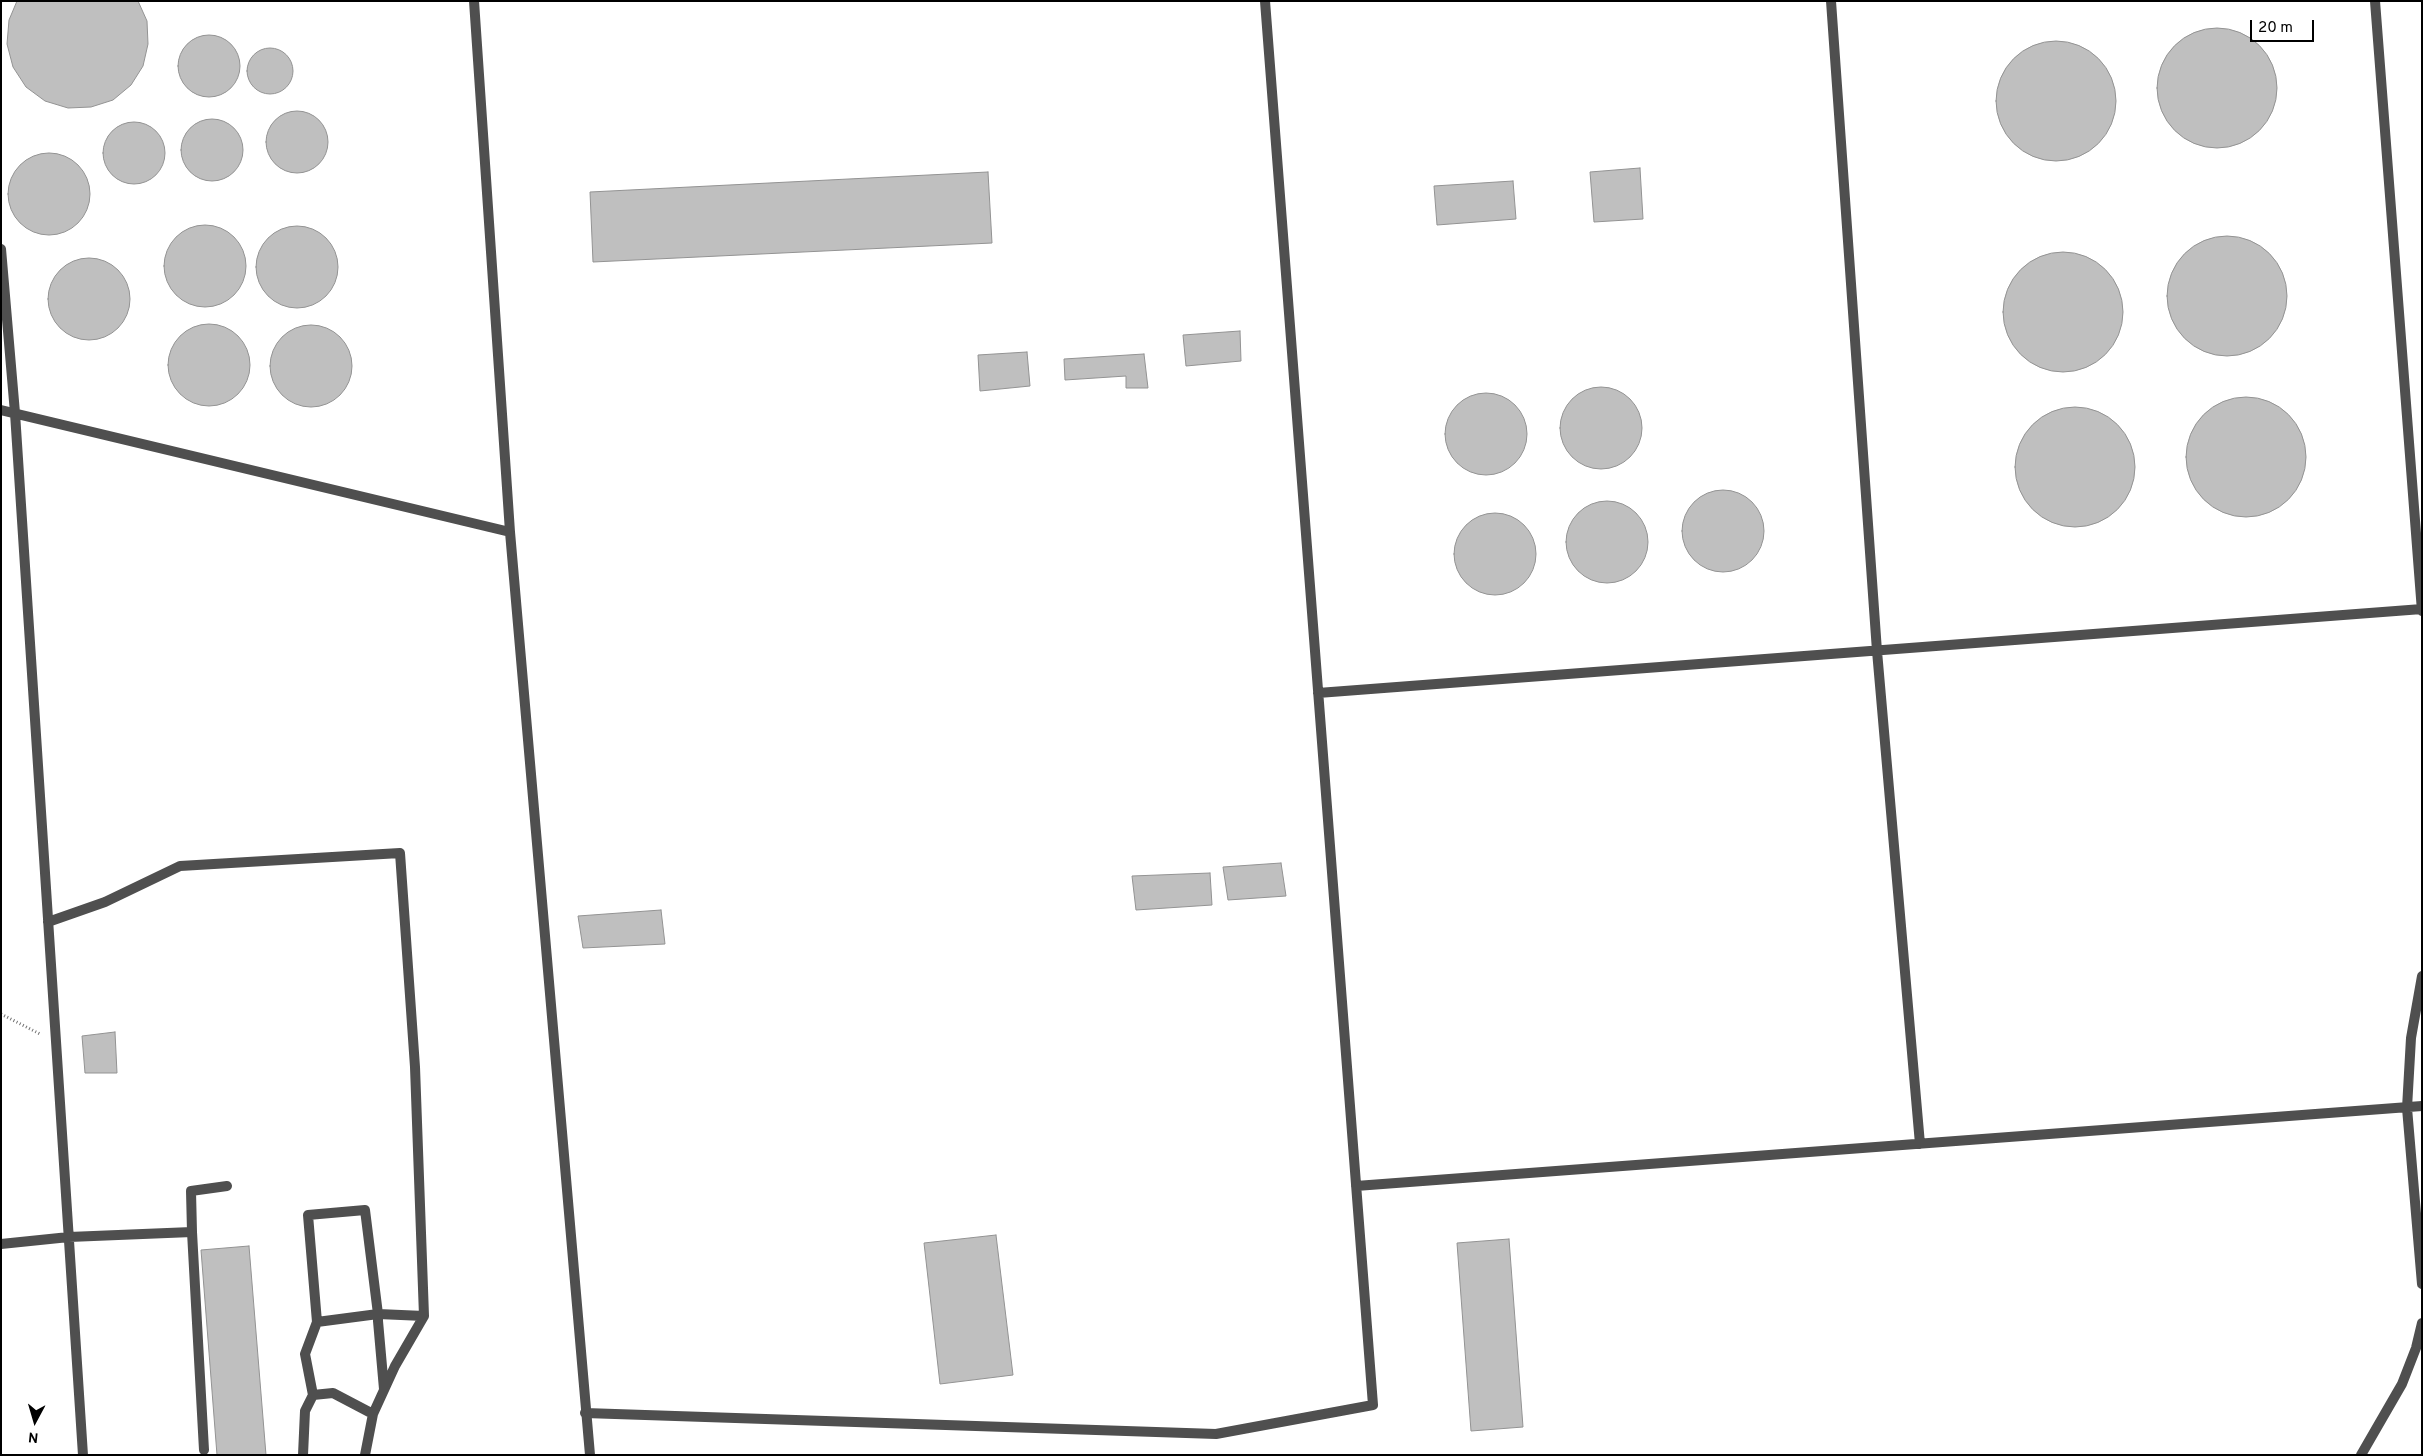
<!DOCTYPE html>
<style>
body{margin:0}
#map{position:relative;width:2423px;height:1456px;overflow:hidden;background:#fff;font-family:Overpass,sans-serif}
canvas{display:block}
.frame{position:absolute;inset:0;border:2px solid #000;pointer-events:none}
.north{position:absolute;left:10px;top:1396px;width:50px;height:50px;-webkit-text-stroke:4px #fff;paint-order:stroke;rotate:186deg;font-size:14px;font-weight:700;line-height:20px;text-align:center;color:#000}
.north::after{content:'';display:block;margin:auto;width:18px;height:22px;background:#000;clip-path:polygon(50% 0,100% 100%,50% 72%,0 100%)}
.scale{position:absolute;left:2250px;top:20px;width:64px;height:22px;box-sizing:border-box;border:2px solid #000;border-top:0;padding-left:6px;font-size:15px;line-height:18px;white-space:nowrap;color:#000;-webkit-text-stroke:4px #fff;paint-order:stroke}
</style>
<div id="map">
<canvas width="2423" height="1456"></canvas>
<div class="frame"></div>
<div class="north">N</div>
<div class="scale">20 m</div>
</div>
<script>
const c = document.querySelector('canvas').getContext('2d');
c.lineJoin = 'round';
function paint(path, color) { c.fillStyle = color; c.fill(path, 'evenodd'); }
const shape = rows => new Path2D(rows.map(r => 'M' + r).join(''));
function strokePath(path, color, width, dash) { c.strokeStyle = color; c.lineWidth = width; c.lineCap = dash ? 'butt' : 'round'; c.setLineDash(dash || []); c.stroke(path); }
const building = shape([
 [17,1,138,1,147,21,148,44,143,66,131,85,113,100,91,107,68,108,45,101,26,87,13,67,7,44,9,20,17,1],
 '2157 88a60 60 0 1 1 120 0a60 60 0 1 1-120 0Z',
 '178 66a31 31 0 1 1 62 0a31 31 0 1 1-62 0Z',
 '1996 101a60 60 0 1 1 120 0a60 60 0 1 1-120 0Z',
 '247 71a23 23 0 1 1 46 0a23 23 0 1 1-46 0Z',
 '266 142a31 31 0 1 1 62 0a31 31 0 1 1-62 0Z',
 '181 150a31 31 0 1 1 62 0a31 31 0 1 1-62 0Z',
 '103 153a31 31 0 1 1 62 0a31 31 0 1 1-62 0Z',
 '8 194a41 41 0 1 1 82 0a41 41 0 1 1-82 0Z',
 [1640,168,1643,219,1594,222,1590,172,1640,168],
 [988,172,992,243,593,262,590,192,988,172],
 [1513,181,1516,219,1437,225,1434,186,1513,181],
 '164 266a41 41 0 1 1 82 0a41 41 0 1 1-82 0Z',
 '256 267a41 41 0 1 1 82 0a41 41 0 1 1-82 0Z',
 '2167 296a60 60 0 1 1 120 0a60 60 0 1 1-120 0Z',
 '2003 312a60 60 0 1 1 120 0a60 60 0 1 1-120 0Z',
 '48 299a41 41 0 1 1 82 0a41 41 0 1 1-82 0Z',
 '168 365a41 41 0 1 1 82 0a41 41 0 1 1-82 0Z',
 '270 366a41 41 0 1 1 82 0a41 41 0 1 1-82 0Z',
 [1240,331,1241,361,1186,366,1183,335,1240,331],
 [1027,352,1030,386,980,391,978,355,1027,352],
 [1144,354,1148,388,1126,388,1126,376,1065,380,1064,359,1144,354],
 '1560 428a41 41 0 1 1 82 0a41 41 0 1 1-82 0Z',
 '1445 434a41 41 0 1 1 82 0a41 41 0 1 1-82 0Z',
 '2186 457a60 60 0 1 1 120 0a60 60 0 1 1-120 0Z',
 '2015 467a60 60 0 1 1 120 0a60 60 0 1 1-120 0Z',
 '1682 531a41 41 0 1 1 82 0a41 41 0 1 1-82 0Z',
 '1566 542a41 41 0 1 1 82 0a41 41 0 1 1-82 0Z',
 '1454 554a41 41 0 1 1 82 0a41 41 0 1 1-82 0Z',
 [1281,863,1286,896,1228,900,1223,867,1281,863],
 [1210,873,1212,905,1136,910,1132,876,1210,873],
 [661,910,665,944,583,948,578,916,661,910],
 [115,1032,117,1073,85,1073,82,1036,115,1032],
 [996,1235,1013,1375,940,1384,924,1243,996,1235],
 [1509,1239,1523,1427,1471,1431,1457,1243,1509,1239],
 [249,1246,266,1455,217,1455,201,1250,249,1246]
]);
paint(building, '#bfbfbf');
strokePath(building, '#939393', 1);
strokePath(shape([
 [1,1014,40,1034]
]), '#717171', 3, [1, 2.5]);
strokePath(shape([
 [474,1,510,532],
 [1831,1,1877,651,1920,1144],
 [2375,1,2422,611],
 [1,249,15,413,83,1455],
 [1,410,510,532,590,1455],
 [1318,693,2422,609],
 [48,922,105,902,180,866,400,853,415,1067,424,1316,395,1366,373,1414,365,1455],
 [2422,976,2411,1038,2407,1108,2422,1284],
 [1356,1186,2422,1106],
 [192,1232,191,1191,227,1186],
 [1,1244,69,1237,192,1232,204,1450],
 [384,1389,378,1321,378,1314,365,1210,308,1215,317,1322,378,1314,424,1316],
 [313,1395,305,1354,317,1322],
 [585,1413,1216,1434,1373,1405,1265,1],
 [303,1455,305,1411,313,1395,333,1393,373,1414],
 [2361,1455,2402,1384,2416,1348,2422,1323]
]), '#4f4f4f', 10);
</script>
